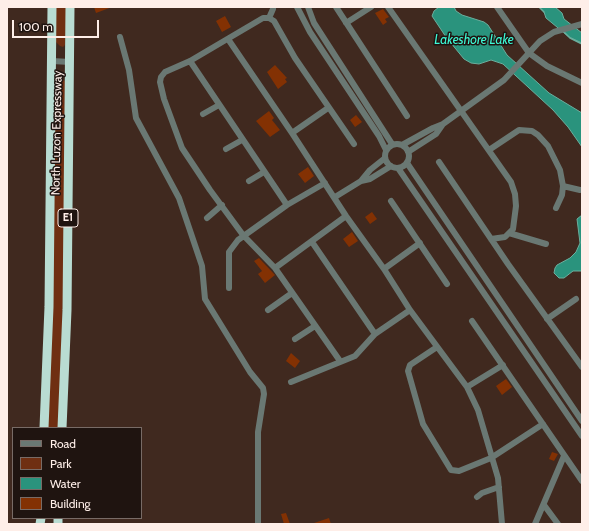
<!DOCTYPE html>
<style>
body{margin:0}
#map{position:relative;width:589px;height:531px;overflow:hidden;background:#40291f;font-family:Cabin,sans-serif}
canvas{display:block}
.frame{position:absolute;inset:0;border:8px solid #feeee8;pointer-events:none}
.legend{position:absolute;left:12px;top:427px;width:130px;height:92px;box-sizing:border-box;background:#1f1410;border:1px solid #786b66;margin:0;padding:5px 7px;list-style:none;font-size:12px;color:#feeee8}
.legend li{display:flex;align-items:center;gap:8px;height:20px}
.legend b{width:20px;border:1px solid #786b66}
.scale{position:absolute;left:12px;top:20px;width:87px;height:18px;box-sizing:border-box;border:2px solid #feeee8;border-top:0;padding-left:5px;font-size:12px;line-height:14px;white-space:nowrap;color:#feeee8;-webkit-text-stroke:3px #1f1410;paint-order:stroke}
</style>
<div id="map">
<canvas width="589" height="531"></canvas>
<div class="frame"></div>
<ul class="legend">
<li><b style="height:5px;background:#6a7873"></b>Road</li>
<li><b style="height:11px;background:#6f2f12"></b>Park</li>
<li><b style="height:11px;background:#2a937d"></b>Water</li>
<li><b style="height:11px;background:#833103"></b>Building</li>
</ul>
<div class="scale">100 m</div>
</div>
<script>
const c = document.querySelector('canvas').getContext('2d');
c.lineJoin = 'round';
function paint(path, color) { c.fillStyle = color; c.fill(path, 'evenodd'); }
const shape = rows => new Path2D(rows.map(r => 'M' + r).join(''));
function strokePath(path, color, width, dash) { c.strokeStyle = color; c.lineWidth = width; c.lineCap = dash ? 'butt' : 'round'; c.setLineDash(dash || []); c.stroke(path); }
function label(font, color, halo, rows, align = 'center') {
  c.font = font + ' Cabin,sans-serif'; c.lineWidth = 3; c.setLineDash([]); c.textBaseline = 'middle'; c.strokeStyle = halo; c.fillStyle = color; for (const [text, x, y, turn = 0] of rows) {
    c.save(); c.translate(x, y); c.rotate((+turn || 0) * Math.PI / 180); c.textAlign = isNaN(turn) ? turn : align; if (halo) c.strokeText(text, 0, 0); c.fillText(text, 0, 0); c.restore();
  }
}
paint(shape([
 [55,7,67,7,65,45,63,47,60,46,55,41],
 [60,78,65,81,64,264,59,428,47,428,55,83]
]), '#6f2f12');
const water = shape([
 [439,7,454,7,456,11,462,15,484,22,488,25,507,55,549,93,582,113,582,147,568,127,553,110,503,64,491,60,479,64,471,63,464,59,446,37,432,16,434,11,439,7],
 [539,7,555,7,562,13,564,19,582,33,582,43,569,37,546,18,544,12,539,7],
 [582,215,582,271,573,271,564,278,559,278,554,273,555,268,557,265,570,258,576,252,580,243,577,219,582,215]
]);
paint(water, '#2a937d');
strokePath(water, '#6aae9d', 1);
strokePath(shape([
 [539,7,544,12],
 [564,32,570,38,582,44]
]), '#6aae9d', 1.5);
paint(shape([
 [94,7,112,7,96,13],
 [383,9,389,17,385,19,387,22,383,25,375,13],
 [225,16,231,27,222,32,216,21],
 [275,65,287,78,285,79,287,82,278,89,267,72],
 [269,111,274,118,272,120,280,130,270,137,256,121],
 [356,115,362,122,355,127,350,120],
 [308,167,314,176,305,183,298,174],
 [372,212,377,219,370,224,365,217],
 [352,232,358,241,349,247,343,239],
 [259,258,275,275,265,283,258,274,262,271,254,261],
 [291,353,300,361,295,368,286,361],
 [506,379,512,387,502,395,496,386],
 [552,452,558,454,554,461,549,459],
 [286,513,290,524,284,524,281,514],
 [329,518,331,524,314,524,314,523]
]), '#833103');
strokePath(shape([
 [297,7,310,32,379,136,386,150],
 [308,7,314,23,392,144],
 [336,7,407,116],
 [388,7,511,182,515,194,516,206,513,229,509,233],
 [497,7,529,53,547,66,582,83],
 [269,18,273,9],
 [346,23,371,7],
 [120,37,129,70,136,118,179,198,202,266,205,299,250,372,263,388,264,394,258,432,258,524],
 [228,39,292,133,346,216,384,269,410,310,467,387,478,410,498,478,502,524],
 [52,61,70,62],
 [190,61,287,205],
 [203,114,219,105],
 [292,133,328,108],
 '385 156a12 12 0 1 1 24 0a12 12 0 1 1-24 0Z',
 [402,145,433,128,443,124],
 [226,149,242,140],
 [489,150,519,130,532,131,538,135,548,146,560,170,563,186,562,195,556,208],
 [408,152,436,134,443,124,504,80,540,41,554,32,582,24],
 [439,162,508,264,582,367],
 [407,163,582,421],
 [398,168,582,436],
 [249,181,264,172],
 [361,181,370,170,385,158],
 [563,186,580,190],
 [335,197,361,181,370,179,391,166],
 [391,201,447,284],
 [207,218,222,205],
 [491,239,505,237,509,233,546,244],
 [312,242,375,334],
 [275,268,346,216],
 [384,269,420,243],
 [229,288,229,252,238,240,287,205,325,183],
 [268,310,292,293],
 [547,319,576,299],
 [472,321,582,481],
 [295,339,315,326],
 [437,347,410,365,408,371,423,424,451,470,459,471,491,458,543,424],
 [340,361,275,268,243,235,210,190,182,148,164,99,160,82,161,77,165,72,190,61,263,18,269,18,274,21,295,58,354,144],
 [291,382,355,356,375,334,410,310],
 [467,387,503,365],
 [477,497,482,493,499,487],
 [544,505,558,524],
 [535,524,564,456]
]), '#6a7873', 6);
strokePath(shape([
 [44,428,49,307,52,7],
 [62,428,67,310,70,7],
 [40,524,41,518],
 [58,524,58,518]
]), '#b9dcd2', 9);
for (const [x, y, w] of [
 [68,218,20]
]) { const box = new Path2D(); box.roundRect(x - w / 2, y - 9, w, 18, 3); c.fillStyle = '#1f1410'; c.fill(box); strokePath(box, '#feeee8', 1); }
label('bold 11px', '#feeee8', null, [
 ["E1",68,218]
]);
label('12px', '#feeee8', '#1f1410', [
 ["North Luzon Expressway",57,133,-89]
]);
label('italic 13px', '#3dfad6', '#1f1410', [
 ["Lakeshore Lake",474,40]
]);
</script>
